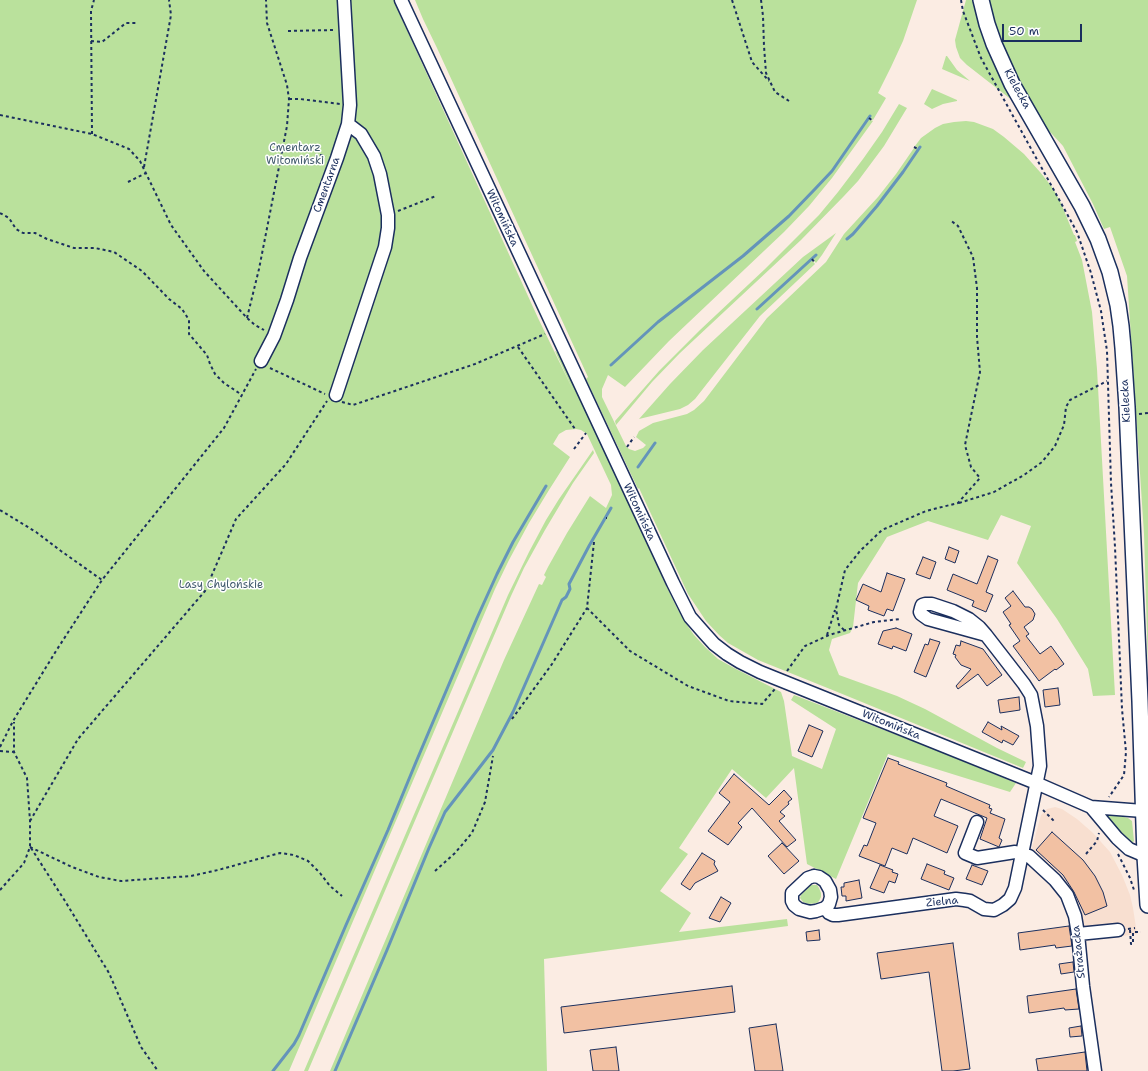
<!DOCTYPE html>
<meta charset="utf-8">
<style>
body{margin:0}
#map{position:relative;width:1148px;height:1071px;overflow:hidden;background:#fbece3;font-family:"Shantell Sans",sans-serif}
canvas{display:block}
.scale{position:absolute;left:1002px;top:24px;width:80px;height:18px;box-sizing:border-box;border:2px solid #1b2f5e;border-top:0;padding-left:5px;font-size:12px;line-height:14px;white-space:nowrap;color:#1b2f5e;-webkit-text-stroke:3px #fff;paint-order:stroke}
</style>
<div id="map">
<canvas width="1148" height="1071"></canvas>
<div class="scale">50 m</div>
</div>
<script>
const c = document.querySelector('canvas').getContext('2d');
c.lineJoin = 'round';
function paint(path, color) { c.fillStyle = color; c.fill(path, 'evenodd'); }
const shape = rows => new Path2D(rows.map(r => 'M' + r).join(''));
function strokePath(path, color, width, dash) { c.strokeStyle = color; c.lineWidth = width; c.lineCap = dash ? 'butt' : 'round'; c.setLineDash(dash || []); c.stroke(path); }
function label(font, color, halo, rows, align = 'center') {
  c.font = font + ' "Shantell Sans",sans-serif'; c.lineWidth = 3; c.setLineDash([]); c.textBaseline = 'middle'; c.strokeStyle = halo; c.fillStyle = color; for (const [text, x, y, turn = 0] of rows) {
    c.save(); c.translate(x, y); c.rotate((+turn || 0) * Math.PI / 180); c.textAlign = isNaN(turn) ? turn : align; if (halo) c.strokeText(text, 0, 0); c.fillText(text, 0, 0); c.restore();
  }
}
paint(shape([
 [1055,807,1062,809,1077,819,1093,833,1110,852,1122,875,1130,895,1133,908,1137,934,1085,941,1082,915,1073,897,1044,863,1032,848,1041,815,1047,809]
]), '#f8dfd0');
paint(shape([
 [0,0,394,0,400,15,538,318,574,392,555,351,559,353,663,576,662,577,677,608,685,622,694,635,705,647,718,659,734,668,781,692,784,701,792,756,822,769,836,729,791,700,794,695,933,749,1016,783,1010,792,888,754,836,879,807,864,794,768,766,798,732,769,679,848,688,854,660,891,691,913,679,932,787,919,788,926,544,959,547,1071,330,1071,504,660,539,584,542,585,546,577,544,575,548,567,567,533,590,496,606,508,612,495,611,485,587,434,581,430,576,429,566,430,559,434,553,444,570,457,549,490,529,523,509,560,495,589,289,1071,0,1071],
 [415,0,917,0,903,41,891,67,878,93,886,98,873,120,869,118,869,119,873,121,832,178,809,206,784,232,669,341,625,387,608,375,602,389,602,397,626,446,629,449,635,451,643,448,646,445,636,437,639,431,653,423,687,414,694,410,704,401,767,318,826,262,844,234,878,197,896,174,914,148,918,149,915,146,921,138,935,128,943,124,954,122,966,121,974,122,993,129,1004,137,1024,154,1040,172,1052,187,1060,201,1074,235,1075,235,1077,241,1075,242,1082,260,1092,312,1097,369,1115,695,1093,696,1088,669,1057,619,1017,563,1031,526,1001,515,988,540,928,521,887,537,858,583,853,627,850,633,832,639,829,650,839,675,897,696,925,709,997,748,1026,762,1023,768,835,691,758,660,728,643,719,635,706,621,688,594,639,488,638,489,586,379,588,377,437,48,423,19],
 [966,0,1148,0,1148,668,1144,534,1127,276,1110,227,1104,229,1093,204,1063,146,1052,134,1035,118,967,65,960,58,956,47,955,40],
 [946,56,947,56,957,70,970,81,942,69],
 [932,89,957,100,957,101,943,104,932,109,924,104],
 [899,104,907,108,884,146,858,181,844,196,801,240,680,353,652,382,616,425,615,421,659,371,700,330,765,269,819,215,838,192,863,159,882,132],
 [836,233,822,255,816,263,812,259,811,259,815,264,760,316,695,399,688,405,680,409,639,419,670,384,703,350,803,257],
 [593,450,594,453,573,483,545,530,524,568,511,596,308,1071,304,1071,508,595,529,552,546,520,559,499],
 [1108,813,1128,818,1132,821,1134,841,1132,843,1131,843,1127,839,1107,818],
 [811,885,817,885,819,888,821,893,821,897,819,901,817,903,809,904,803,902,800,898,801,895]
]), '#bae19c');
strokePath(shape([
 [847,239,853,234,877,206,903,172,920,147],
 [757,309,816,255],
 [611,365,658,322,743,256,789,216,815,189,832,171,870,116],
 [638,467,655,443],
 [273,1071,294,1044,299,1035,346,925,388,830,416,762,477,618,497,574,513,542,546,486],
 [335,1071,387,950,429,848,445,812,493,750,513,712,562,600,566,597,570,589,569,584,589,546,611,508]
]), '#6494ba', 3);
const building = shape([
 [949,547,959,551,955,563,945,559,949,547],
 [988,556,998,560,986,592,993,595,986,612,972,606,974,601,947,590,953,574,977,584,988,556],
 [923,557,936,562,930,579,916,574,923,557],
 [887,573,905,579,893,611,887,609,884,616,868,610,869,606,856,600,863,584,881,592,887,573],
 [1013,591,1025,607,1029,607,1032,609,1035,614,1033,620,1024,627,1029,634,1026,636,1040,654,1051,646,1064,664,1056,670,1055,669,1039,681,1013,646,1020,641,1009,625,1011,624,1003,612,1011,606,1005,598,1013,591],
 [896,628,912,634,906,651,893,646,892,649,878,644,883,631,896,628],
 [930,639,940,642,926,677,914,672,925,644,928,645,930,639],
 [961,641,983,649,1002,675,987,686,978,674,958,689,956,686,971,669,961,665,955,657,956,655,953,654,956,645,960,646,961,641],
 [1058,688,1060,705,1045,707,1043,690,1058,688],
 [1019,697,1020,710,1000,713,998,700,1019,697],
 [988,722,1002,730,1001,726,1019,736,1013,745,1003,740,1002,743,982,732,988,722],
 [809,725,823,731,812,757,798,751,809,725],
 [888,758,899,762,898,764,947,783,946,786,990,805,989,808,992,809,990,813,1005,819,999,838,1002,840,999,847,980,839,987,818,941,799,934,816,958,826,947,853,913,838,907,854,892,848,885,866,859,856,864,845,867,846,876,823,863,818,888,758],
 [734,774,769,805,784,790,792,799,788,802,789,804,780,812,785,816,779,821,796,840,787,847,752,808,738,823,742,827,728,845,708,831,730,802,719,793,734,774],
 [1052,832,1083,860,1095,876,1103,892,1107,906,1085,915,1074,892,1063,875,1036,850,1052,832],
 [782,843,799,861,784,874,768,856,782,843],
 [702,853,715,861,714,864,718,871,695,883,690,890,681,884,702,853],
 [927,864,945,871,944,874,954,878,949,890,921,879,927,864],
 [880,865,893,870,892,872,898,874,895,883,889,881,884,893,870,888,880,865],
 [972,865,988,871,982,885,966,879,972,865],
 [859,880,862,898,846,901,846,896,842,896,841,887,844,887,844,883,859,880],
 [721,897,731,903,720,922,709,918,721,897],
 [1069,926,1072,946,1056,948,1055,945,1020,950,1018,933,1069,926],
 [819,930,820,940,807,941,806,932,819,930],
 [953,943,970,1069,953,1071,942,1071,929,972,881,979,877,953,953,943],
 [1073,962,1074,972,1061,974,1059,964,1073,962],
 [732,986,735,1012,564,1033,561,1007,732,986],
 [1076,989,1079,1009,1065,1010,1064,1008,1029,1013,1027,996,1076,989],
 [776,1024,783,1071,755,1071,749,1028,776,1024],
 [1081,1026,1082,1036,1070,1037,1069,1028,1081,1026],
 [616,1047,619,1071,593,1071,590,1050,616,1047],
 [1085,1052,1087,1071,1038,1071,1036,1059,1085,1052]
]);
paint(building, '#f2c1a3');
strokePath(building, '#1b2f5e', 1);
const minor = shape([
 [401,0,673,583,690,617,705,634,714,644,727,654,740,662,760,672,1036,783,1091,807,1143,811],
 [261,361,274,336,287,300,300,258,337,158,348,124,350,105,344,0],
 [336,395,385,247,388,228,388,215,380,174,374,156,361,134,348,124],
 [1091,807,1117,838,1129,849,1148,857],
 [977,822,965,853,977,858,1015,852,1029,856,1055,880,1067,895,1075,916,1078,934,1083,986,1095,1071],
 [814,876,819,877,825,881,830,890,831,897,829,904,825,908,816,911,810,912,799,909,794,905,792,901,792,893,808,878,814,876],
 [825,908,829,913,833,915,838,915,956,899,964,900,970,901,984,909,994,910,1003,905,1010,899,1015,888,1040,766,1037,726,1031,695,1024,684,986,635,979,627,969,619,953,611,932,604,925,604,922,605,921,608,920,612,921,614,928,619,986,635],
 [1078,934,1118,930]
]);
const major = shape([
 [981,0,987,24,994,44,1012,84,1082,206,1098,239,1110,272,1118,305,1121,326,1123,348,1127,407,1140,701,1145,856,1148,905]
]);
strokePath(minor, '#1b2f5e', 15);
strokePath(major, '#1b2f5e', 18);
strokePath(shape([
 [732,0,752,62,769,81],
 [761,0,763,16,764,46,766,73,775,92,789,101],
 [961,0,963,11,981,58,1077,232,1091,273,1101,311,1107,351,1111,483,1115,547,1122,709,1126,752,1124,775,1109,797],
 [288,31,334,30],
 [91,41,102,42,126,23,136,23],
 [289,99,300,99,340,104],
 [0,115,92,134,129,149,140,161,171,225,204,271,247,318,255,325,264,330],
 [869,118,873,121],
 [92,134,91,11,94,0],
 [914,147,918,149],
 [320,155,326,156],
 [144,167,171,15,169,0],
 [128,182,146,173],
 [398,211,436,196],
 [0,213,9,218,16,229,23,233,35,233,47,239,74,248,95,248,114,252,142,271,169,299,182,309,189,320,189,334,207,355,210,364,215,374,224,383,242,395],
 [812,259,815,263],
 [247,318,259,269,287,126,289,99,287,85,267,23,266,0],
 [518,347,575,429],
 [270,368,325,394],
 [342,402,353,405,475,364,545,334],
 [1139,414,1148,413],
 [627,447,634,437],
 [574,449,586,433],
 [959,503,994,492,1024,475,1042,462,1055,446,1064,425,1066,407,1070,400,1107,381],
 [0,510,36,532,61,551,102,580],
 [606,518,607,518],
 [594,542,587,608,630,651,688,686,729,701,762,704,775,689],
 [844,630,839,625,836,609,845,570,860,551,882,530,926,511,958,503,980,478,971,467,965,445,980,372,977,337,977,288,973,257,958,226,950,220],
 [827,635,835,610],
 [787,671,805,646,829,635,874,622,900,619],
 [512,719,552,664,587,608],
 [0,747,13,721,56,651,102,580,224,428,256,369],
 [0,751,14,752],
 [1043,810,1055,822],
 [30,821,78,739,205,591,236,519,286,464,327,401],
 [30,847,72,867,99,877,121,881,191,876,218,870,280,853,294,855,308,861,320,873,330,886,342,896],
 [31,848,65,901,109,973,141,1047,158,1071],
 [1086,854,1097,841,1099,833],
 [1118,854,1130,878,1134,890],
 [435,871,455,853,472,833,485,802,493,756],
 [0,890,24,863,30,847,30,821,27,778,14,752,14,722],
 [1128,929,1135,928],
 [1130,930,1131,944,1133,944,1133,932,1141,932]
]), '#1b2f5e', 2, [3, 3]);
strokePath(minor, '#fff', 12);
strokePath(major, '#fff', 15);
label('11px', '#1b2f5e', '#fff', [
 ["Kielecka",1017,89,61],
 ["Cmentarna",327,185,-70],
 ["Witomińska",502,218,65],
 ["Kielecka",1126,401,-93],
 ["Witomińska",639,512,65],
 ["Witomińska",891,725,22],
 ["Zielna",942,902,-6],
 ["Strażacka",1079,952,-96]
]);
label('11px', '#435c6e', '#fff', [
 ["Cmentarz",295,148],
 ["Witomiński",295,161],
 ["Lasy Chylońskie",221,585]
]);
</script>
